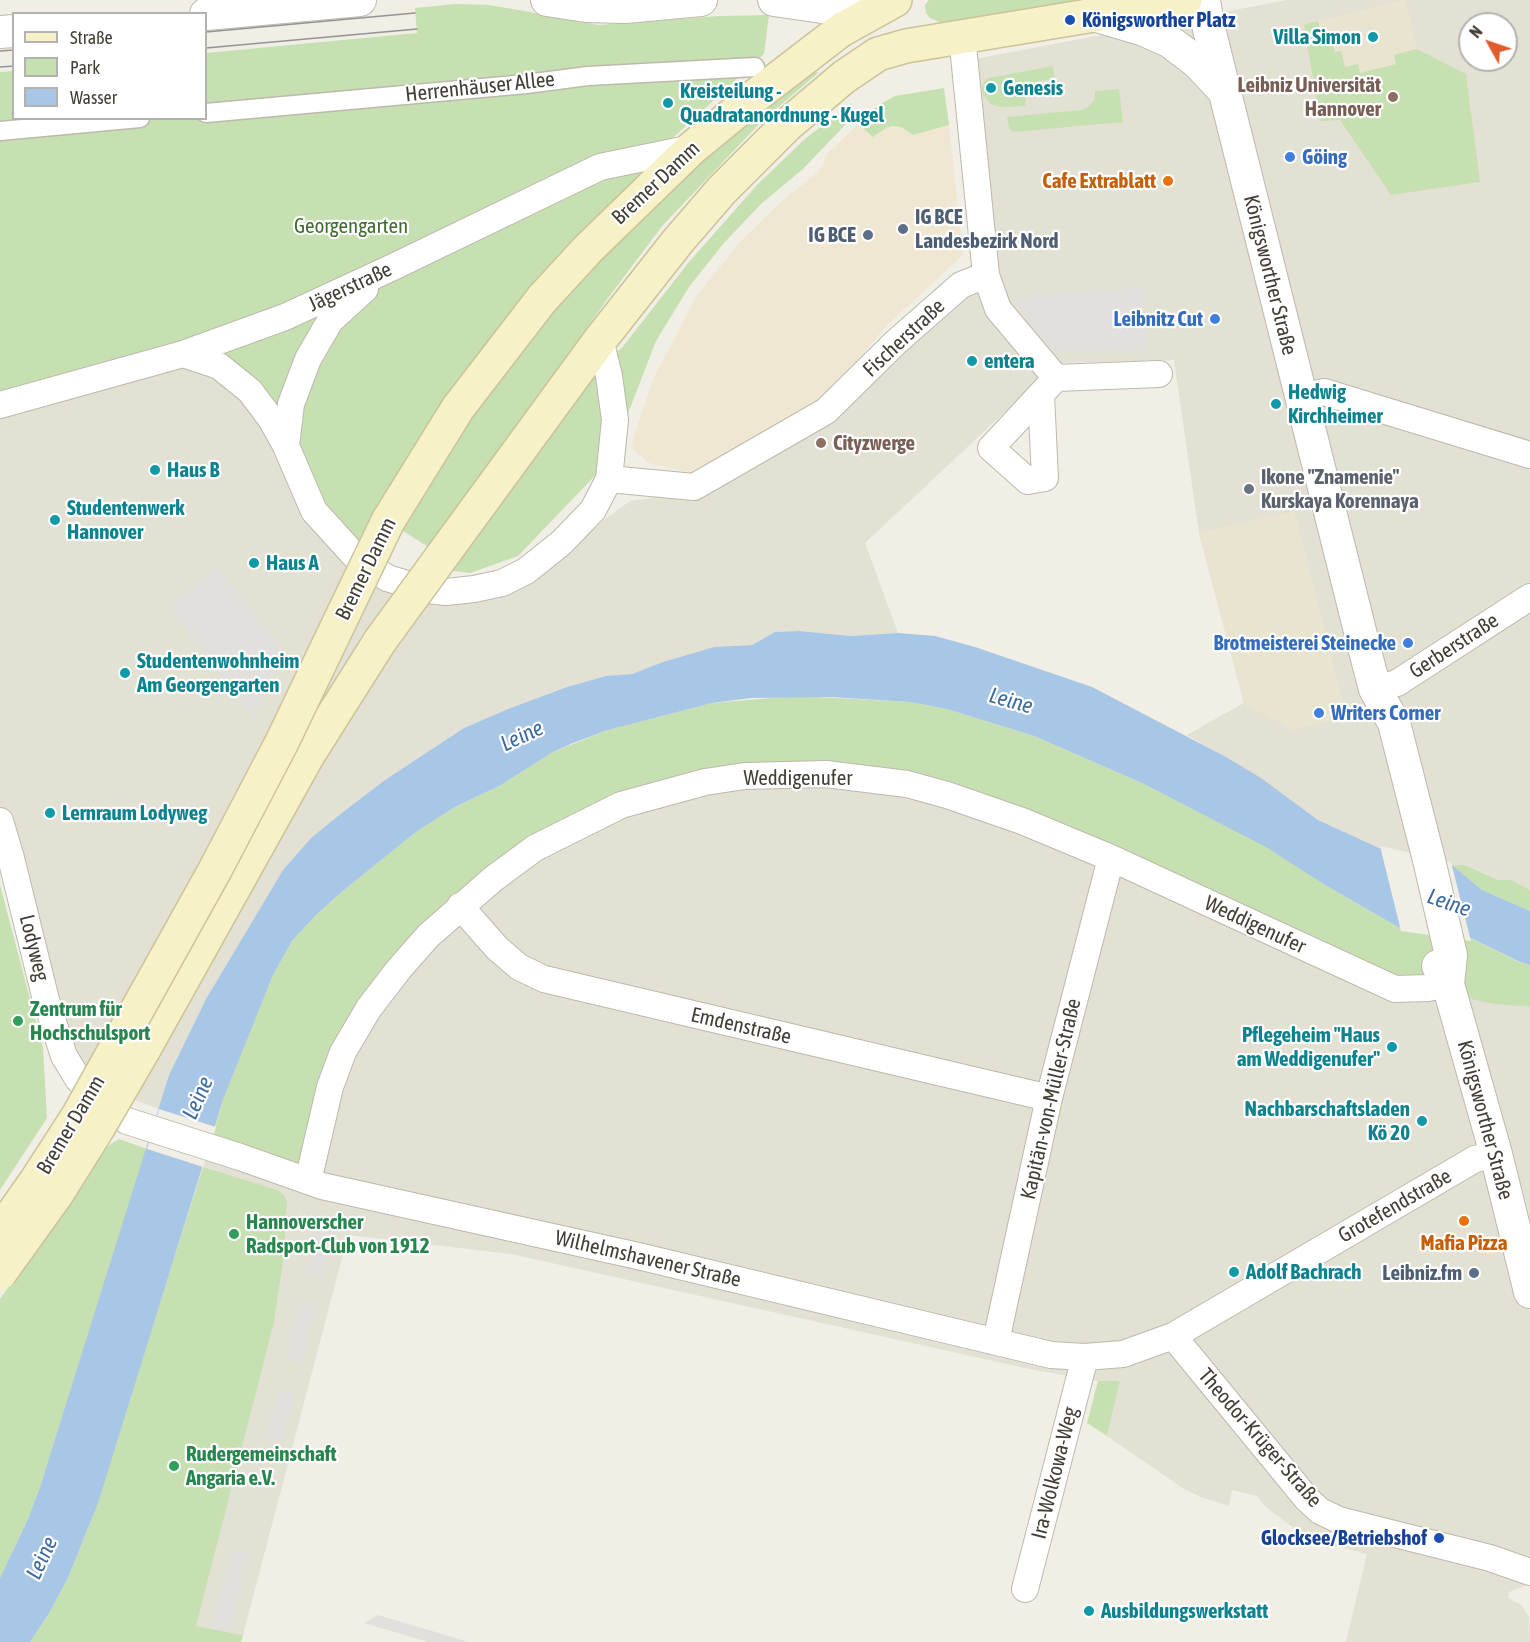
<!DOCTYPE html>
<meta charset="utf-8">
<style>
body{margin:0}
#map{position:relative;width:1530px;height:1642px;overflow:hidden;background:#f0eee5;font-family:"Asap Condensed",sans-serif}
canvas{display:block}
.legend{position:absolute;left:12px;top:12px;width:195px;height:108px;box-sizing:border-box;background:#fff;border:2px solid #b3b2ae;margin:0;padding:8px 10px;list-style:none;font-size:18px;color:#423e35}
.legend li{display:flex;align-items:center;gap:12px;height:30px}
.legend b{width:30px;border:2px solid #b3b2ae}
.north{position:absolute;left:1458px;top:12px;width:60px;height:60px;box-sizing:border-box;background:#fff;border:2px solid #b3b2ae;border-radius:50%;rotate:310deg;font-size:16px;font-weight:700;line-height:24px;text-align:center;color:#423e35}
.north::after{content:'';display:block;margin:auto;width:21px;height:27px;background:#e05c2d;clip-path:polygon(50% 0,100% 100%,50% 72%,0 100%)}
</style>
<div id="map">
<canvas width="1530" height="1642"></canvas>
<ul class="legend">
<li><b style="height:8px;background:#f7f1c8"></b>Straße</li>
<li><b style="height:16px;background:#c6e0b2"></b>Park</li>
<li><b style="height:16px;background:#a8c6e6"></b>Wasser</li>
</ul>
<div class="north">N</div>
</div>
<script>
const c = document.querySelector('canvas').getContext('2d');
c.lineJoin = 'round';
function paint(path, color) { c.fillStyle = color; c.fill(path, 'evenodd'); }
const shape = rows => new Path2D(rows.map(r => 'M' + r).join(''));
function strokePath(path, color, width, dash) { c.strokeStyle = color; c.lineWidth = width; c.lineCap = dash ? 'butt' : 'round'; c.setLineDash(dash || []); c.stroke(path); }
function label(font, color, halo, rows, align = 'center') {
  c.font = font + ' "Asap Condensed",sans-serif'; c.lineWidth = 4.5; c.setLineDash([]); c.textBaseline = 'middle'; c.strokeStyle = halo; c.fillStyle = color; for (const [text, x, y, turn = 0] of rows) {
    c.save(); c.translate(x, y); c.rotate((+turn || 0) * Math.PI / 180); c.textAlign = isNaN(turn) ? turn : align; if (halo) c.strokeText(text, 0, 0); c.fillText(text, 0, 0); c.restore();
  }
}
paint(shape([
 [1287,0,1530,0,1530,890,1512,880,1498,880,1465,865,1452,865,1379,848,1318,820,1260,778,1187,735,1244,703,1199,533,1174,360,1057,363,865,543,898,633,851,636,799,631,775,632,752,645,714,647,663,662,632,674,606,676,567,687,508,709,464,728,385,780,343,812,311,838,283,870,206,999,169,1075,159,1109,137,1101,106,1081,75,1056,0,821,0,405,183,354,250,391,314,511,423,595,483,601,536,580,604,520,630,501,692,493,968,289,993,279,975,59],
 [1470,24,1506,24,1506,60,1470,60],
 [867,779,1494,1004,1530,1007,1530,1584,1509,1592,1508,1598,1520,1604,1529,1616,1530,1642,1346,1642,1367,1554,1308,1539,1267,1508,1257,1496,1232,1490,1229,1506,1201,1497,1184,1489,1107,1436,1120,1381,1098,1381,1034,1370,511,1254,348,1235,243,1635,196,1626,48,1615,68,1578,98,1503,210,1146,343,1052,493,879,664,792]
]), '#e3e0d4');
paint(shape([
 [858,124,873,136,886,128,893,126,901,127,913,135,949,125,963,255,888,324,827,396,692,473,649,463,631,448,638,423,654,377,698,294,740,242,782,201,812,177,823,166,825,156]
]), '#f0e7d2');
paint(shape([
 [1402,0,1405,0,1417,49,1466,74,1480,182,1391,195,1340,120,1320,121,1304,25],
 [1294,511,1347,717,1292,730,1244,703,1199,533]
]), '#e8e4d0');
paint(shape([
 [929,0,1079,0,948,22,939,22,930,18,926,13,925,5],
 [456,4,488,5,519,10,598,25,720,16,769,15,764,54,676,135,531,290,354,555,271,419,183,354,0,405,0,72,13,71,14,118,206,118,206,53,417,33,415,8],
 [1318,21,1322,38,1331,36,1335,52,1341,51,1345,67,1358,64,1360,73,1396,64,1394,55,1417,49,1466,74,1480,182,1391,195,1340,120,1320,121,1304,25],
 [810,65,818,73,761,122,663,225,608,298,430,548,400,529,439,461,553,306,644,209],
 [1053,66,1055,79,1038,81,1027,88,1025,106,1000,107,991,104,983,95,982,88,984,81,989,78],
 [944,88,949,125,913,135,901,127,893,126,886,128,873,137,858,124,879,105,895,96],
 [1119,89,1123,122,1013,132,1009,128,1007,117,1082,110,1088,107,1095,99,1095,91],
 [852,103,846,124,803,169,762,203,723,244,689,287,656,341,610,460,518,556,470,573,446,570,592,365,621,349,689,262,758,184,806,138],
 [796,696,910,702,947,709,1034,736,1142,783,1266,846,1325,885,1398,927,1469,937,1519,962,1530,965,1530,1007,1494,1004,1407,985,907,784,705,782,535,848,369,1008,308,1181,210,1146,224,1097,249,1033,273,975,292,941,316,915,344,890,416,832,455,807,501,785,553,752,608,730,712,703],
 [1452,865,1465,865,1498,880,1512,880,1530,890,1530,911,1482,890],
 [0,885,43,1048,47,1118,0,1190],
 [119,1139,147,1149,40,1487,28,1519,0,1578,0,1299,109,1145],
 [203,1167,277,1190,284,1195,287,1203,283,1261,274,1322,196,1626,243,1635,241,1642,30,1642,48,1615,68,1578,89,1526],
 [1098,1381,1120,1381,1107,1436,1087,1423]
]), '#c6e0b2');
paint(shape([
 [1144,287,1147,350,1052,352,1013,298],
 [216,567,284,650,254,718,169,607],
 [318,1227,335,1231,322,1278,305,1273],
 [300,1302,316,1306,301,1364,285,1359],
 [279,1389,295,1393,282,1442,266,1438],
 [233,1549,250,1553,230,1632,211,1628],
 [378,1615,469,1642,428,1642,364,1623]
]), '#e1e0dd');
paint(shape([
 [799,631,851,636,898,633,935,636,975,647,1092,687,1226,757,1261,778,1318,820,1379,848,1452,865,1482,890,1530,911,1530,965,1520,962,1469,937,1398,927,1325,885,1266,847,1142,783,1034,736,947,709,910,702,830,697,751,698,712,703,670,714,608,730,573,743,553,752,501,785,455,807,416,832,344,890,316,915,292,941,273,975,224,1097,98,1503,68,1578,48,1615,30,1642,0,1642,0,1578,28,1519,40,1487,169,1075,206,999,283,870,311,838,343,812,385,780,464,728,508,709,567,687,606,676,632,674,663,662,714,647,752,645,775,632]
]), '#a8c6e6');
paint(shape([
 [1380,846,1451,862,1471,941,1401,931],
 [159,1109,216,1127,203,1167,147,1149]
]), '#f0eee5');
const pedestrian = shape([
 [206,113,526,84,588,76,755,67],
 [0,131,140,118]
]);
const minor = shape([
 [962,36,986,275,998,309,1056,378,1159,374],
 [183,354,219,366,250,391,271,419,286,446,314,511,354,555,387,578,427,590,446,592,474,589,502,583,526,571,561,543,593,510,609,479,615,420,609,376,600,340],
 [1041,395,1045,478,1028,481,991,448,1056,378],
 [1300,397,1324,392,1530,455],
 [0,405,183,354,285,317,391,268,600,167,692,148],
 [286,446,291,404,308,359,330,321,365,289],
 [609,479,694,487,826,411,896,342,961,285,986,275],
 [1375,689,1397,683,1530,597],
 [0,821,11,858,46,1000,64,1056,78,1079,100,1102,127,1121,240,1157,322,1186,638,1256,1051,1355,1085,1357,1123,1354,1173,1336,1475,1159,1496,1154],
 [460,906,497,948,519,967,544,979,1049,1098],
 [308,1181,330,1087,343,1052,369,1008,399,969,428,936,493,879,535,848,621,805,705,782,745,776,826,774,907,784,947,795,1022,821,1111,858,1395,989,1428,988,1448,984],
 [1173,1336,1307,1499,1320,1511,1339,1520,1490,1558,1530,1572],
 [996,1341,1049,1098,1111,858],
 [1025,1589,1085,1357]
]);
const tertiary = shape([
 [547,0,586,6,625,7,701,0],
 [774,0,870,14],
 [1204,0,1208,25,1364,647,1375,689,1394,723,1429,860,1451,955,1448,984],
 [206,14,360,0],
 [1097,16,1144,30,1169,41,1198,63,1224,91],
 [0,32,14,31],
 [1438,966,1448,984,1496,1154,1530,1292]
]);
const secondary = shape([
 [388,521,458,408,542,299,588,249,692,148,759,93,841,30,895,0],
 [442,556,600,340,678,241,722,190,786,126,844,77,878,54,906,46,1185,0],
 [144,1049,308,755,380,641]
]);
strokePath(pedestrian, '#bdb9ac', 21);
strokePath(minor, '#bdb9ac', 28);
strokePath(tertiary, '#bdb9ac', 34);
strokePath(secondary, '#cbc399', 36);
strokePath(pedestrian, '#fff', 18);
strokePath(minor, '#fff', 26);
strokePath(tertiary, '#fff', 32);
strokePath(secondary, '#f7f1c8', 33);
strokePath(shape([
 [206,32,415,13],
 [206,48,417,29],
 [0,51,14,50],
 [0,67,14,66]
]), '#949494', 1.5);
const secondaryBridge = shape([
 [380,641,442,556],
 [0,1232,36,1181,78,1116,215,870,282,742,388,521],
 [0,1273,56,1195,98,1128,144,1049]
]);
strokePath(secondaryBridge, '#cbc399', 36, []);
strokePath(secondaryBridge, '#f7f1c8', 33);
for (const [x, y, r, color] of [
 [1070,20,6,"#1a4fb4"],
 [1373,37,6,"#0f9aa8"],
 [991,88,6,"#0f9aa8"],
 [1393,97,6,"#8d6e63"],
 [668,103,6,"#0f9aa8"],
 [1290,157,6,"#3f7fe0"],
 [1168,181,6,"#e8710a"],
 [903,229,6,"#5c6f8a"],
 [868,235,6,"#5c6f8a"],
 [1215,319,6,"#3f7fe0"],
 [972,361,6,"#0f9aa8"],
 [1276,404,6,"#0f9aa8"],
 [821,443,6,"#8d6e63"],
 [155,470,6,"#0f9aa8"],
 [1249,489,6,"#6b7280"],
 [55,520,6,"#0f9aa8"],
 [254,563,6,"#0f9aa8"],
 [1408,643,6,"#3f7fe0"],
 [125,673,6,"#0f9aa8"],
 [1319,713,6,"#3f7fe0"],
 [50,813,6,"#0f9aa8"],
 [18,1021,6,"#2e9e5b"],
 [1392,1047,6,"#0f9aa8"],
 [1422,1121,6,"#0f9aa8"],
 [1464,1221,6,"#e8710a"],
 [234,1234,6,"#2e9e5b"],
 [1234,1272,6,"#0f9aa8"],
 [1474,1273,6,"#5c6f8a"],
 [174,1466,6,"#2e9e5b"],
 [1439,1538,6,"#1a4fb4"],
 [1089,1611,6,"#0f9aa8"]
]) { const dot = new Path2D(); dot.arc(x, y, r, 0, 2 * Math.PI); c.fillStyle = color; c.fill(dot); strokePath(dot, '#fff', 2); }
label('bold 21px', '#164399', '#fff', [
 ["Königsworther Platz",1082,20],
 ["Glocksee/Betriebshof",1427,1538,"right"]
], 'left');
label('bold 21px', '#0d838f', '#fff', [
 ["Villa Simon",1361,37,"right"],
 ["Genesis",1003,88],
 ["Kreisteilung -",680,91],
 ["Quadratanordnung - Kugel",680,115],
 ["entera",984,361],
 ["Hedwig",1288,392],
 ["Kirchheimer",1288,416],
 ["Haus B",167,470],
 ["Studentenwerk",67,508],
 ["Hannover",67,532],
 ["Haus A",266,563],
 ["Studentenwohnheim",137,661],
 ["Am Georgengarten",137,685],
 ["Lernraum Lodyweg",62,813],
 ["Pflegeheim \"Haus",1380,1035,"right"],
 ["am Weddigenufer\"",1380,1059,"right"],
 ["Nachbarschaftsladen",1410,1109,"right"],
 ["Kö 20",1410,1133,"right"],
 ["Adolf Bachrach",1246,1272],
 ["Ausbildungswerkstatt",1101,1611]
], 'left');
label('bold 21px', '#785e54', '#fff', [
 ["Leibniz Universität",1381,85],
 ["Hannover",1381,109],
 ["Cityzwerge",833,443,"left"]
], 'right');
label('21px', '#423e35', '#fff', [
 ["Herrenhäuser Allee",480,87,-6],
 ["Bremer Damm",656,183,-43],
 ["Königsworther Straße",1270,275,76],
 ["Jägerstraße",350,287,-25],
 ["Fischerstraße",904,338,-43],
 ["Bremer Damm",366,569,-64],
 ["Gerberstraße",1454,646,-33],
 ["Weddigenufer",798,778],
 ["Weddigenufer",1255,925,25],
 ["Lodyweg",34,948,76],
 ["Emdenstraße",741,1026,13],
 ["Kapitän-von-Müller-Straße",1051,1099,-77],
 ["Königsworther Straße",1485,1120,75],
 ["Bremer Damm",71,1125,-59],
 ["Grotefendstraße",1395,1206,-30],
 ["Wilhelmshavener Straße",648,1259,13],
 ["Theodor-Krüger-Straße",1260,1438,49],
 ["Ira-Wolkowa-Weg",1055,1473,-76]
]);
label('bold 21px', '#366cbe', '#fff', [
 ["Göing",1302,157],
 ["Leibnitz Cut",1203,319,"right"],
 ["Brotmeisterei Steinecke",1396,643,"right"],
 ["Writers Corner",1331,713]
], 'left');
label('bold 21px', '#c56008', '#fff', [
 ["Cafe Extrablatt",1156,181],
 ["Mafia Pizza",1464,1243,"center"]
], 'right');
label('bold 21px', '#4e5e75', '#fff', [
 ["IG BCE",915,217,"left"],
 ["Landesbezirk Nord",915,241,"left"],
 ["IG BCE",856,235],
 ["Leibniz.fm",1462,1273]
], 'right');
label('21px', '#406c30', '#fff', [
 ["Georgengarten",351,226]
]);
label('bold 21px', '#5b616d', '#fff', [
 ["Ikone \"Znamenie\"",1261,477],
 ["Kurskaya Korennaya",1261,501]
], 'left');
label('bold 21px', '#27864d', '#fff', [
 ["Zentrum für",30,1009],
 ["Hochschulsport",30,1033],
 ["Hannoverscher",246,1222],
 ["Radsport-Club von 1912",246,1246],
 ["Rudergemeinschaft",186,1454],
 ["Angaria e.V.",186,1478]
], 'left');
label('italic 22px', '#3c6ba0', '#fff', [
 ["Leine",1011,701,16],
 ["Leine",522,736,-25],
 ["Leine",1449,903,19],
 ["Leine",198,1098,-66],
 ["Leine",42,1558,-65]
]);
</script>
